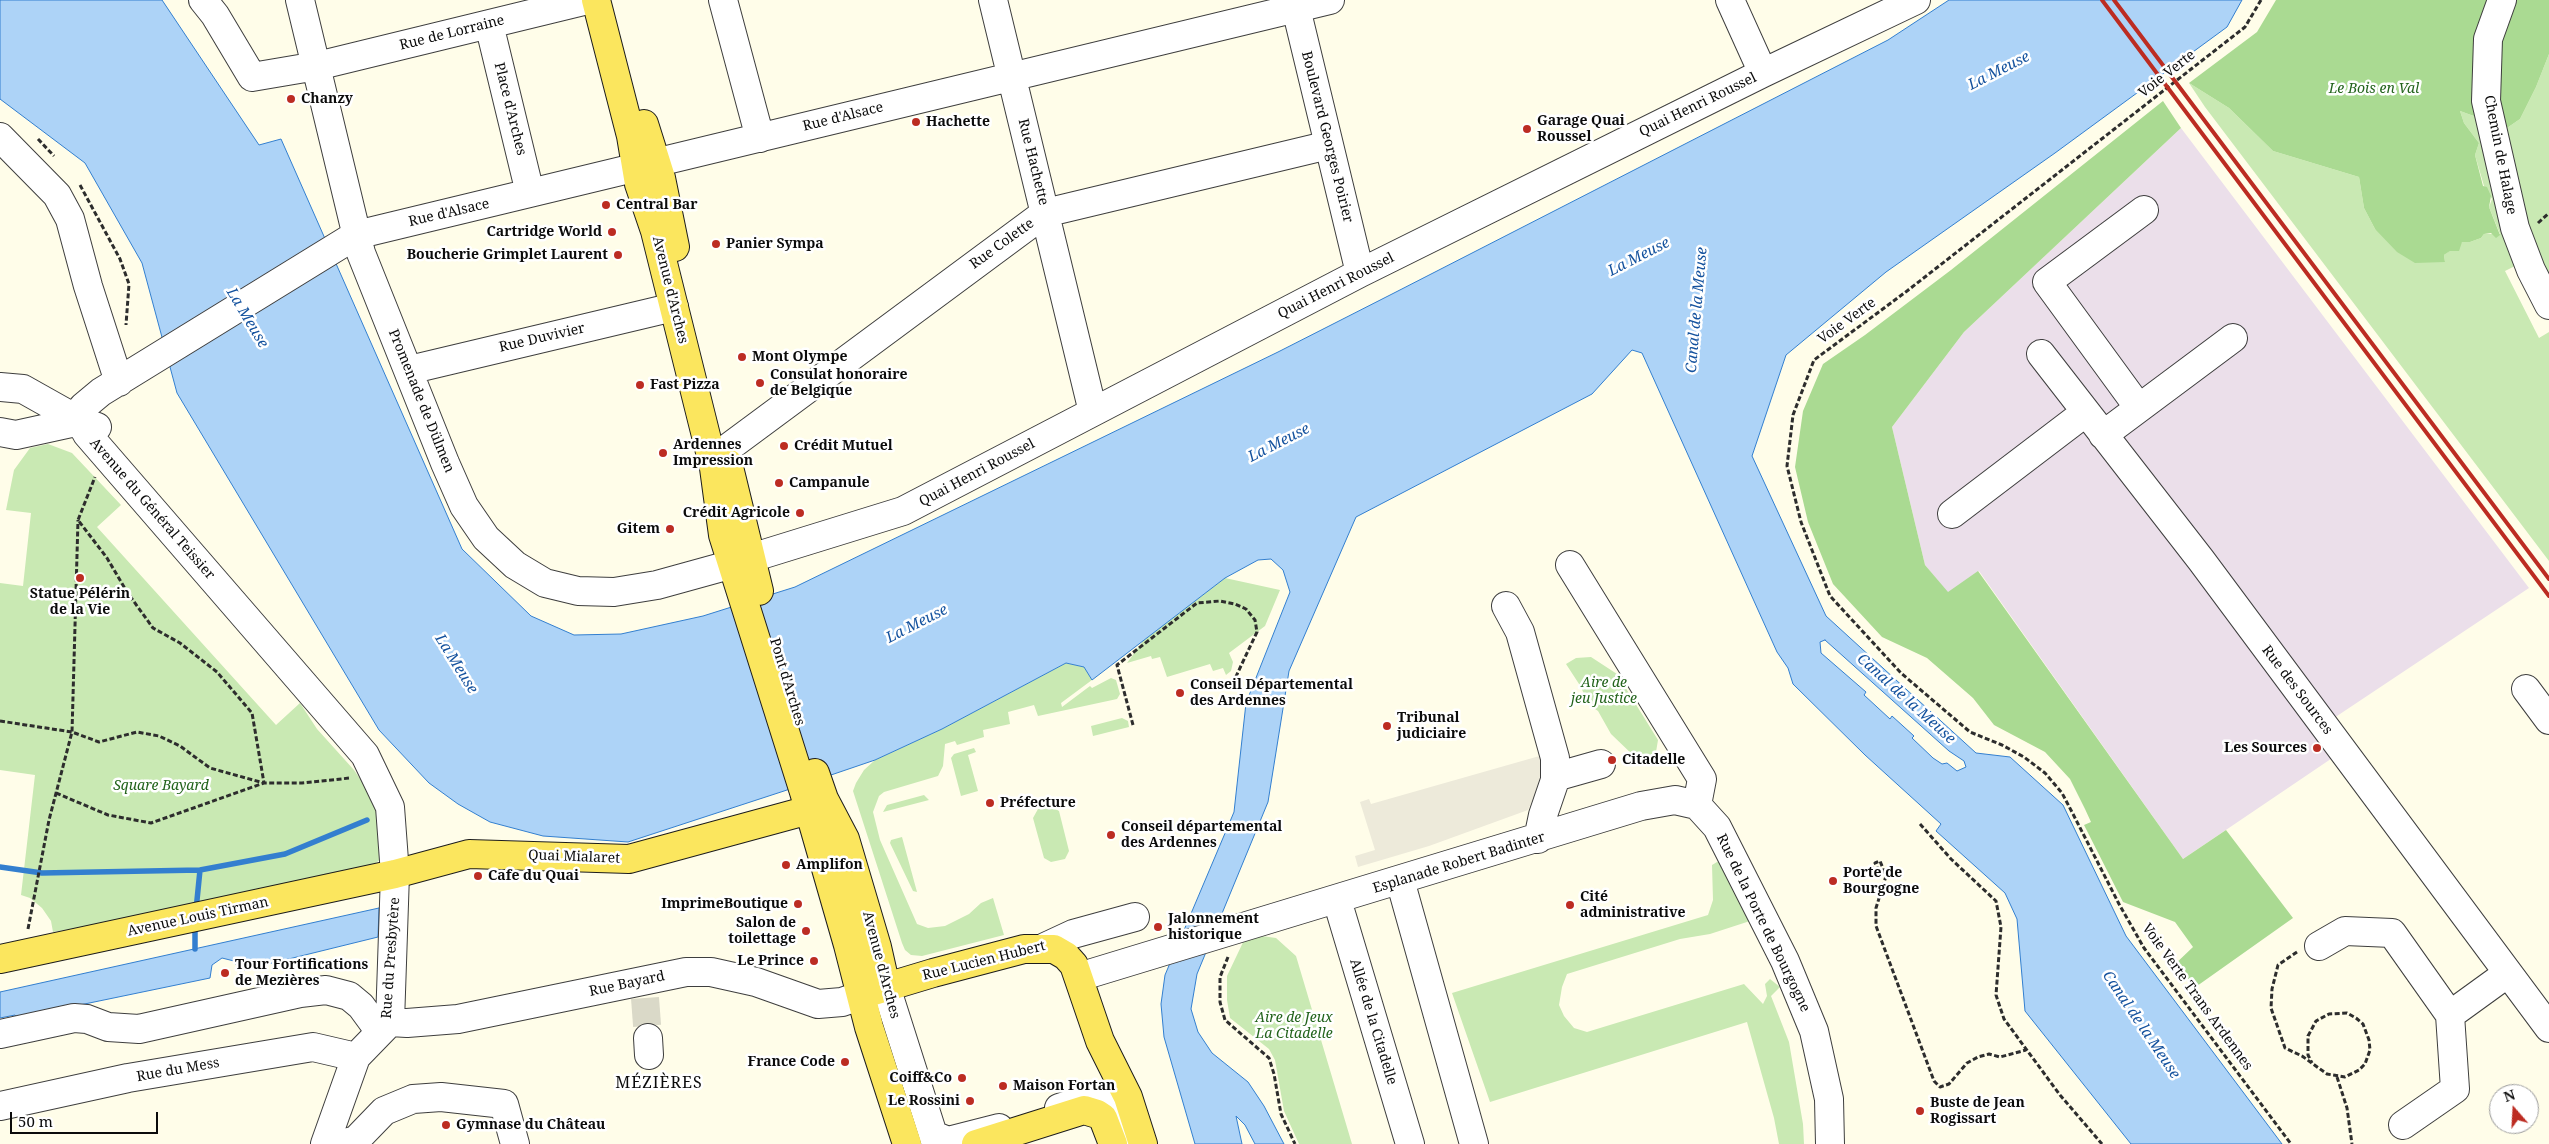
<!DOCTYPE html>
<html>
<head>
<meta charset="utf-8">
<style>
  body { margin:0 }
  #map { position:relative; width:2549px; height:1144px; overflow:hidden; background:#fffde9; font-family:"Noto Serif",serif }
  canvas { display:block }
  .north { position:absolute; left:2489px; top:1084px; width:50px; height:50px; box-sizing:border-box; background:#fff; border:1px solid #9d9d9d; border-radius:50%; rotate:341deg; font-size:14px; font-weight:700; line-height:20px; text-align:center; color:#0b0b0b }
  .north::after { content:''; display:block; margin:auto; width:18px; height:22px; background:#bc2c22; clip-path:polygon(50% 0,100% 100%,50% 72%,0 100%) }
  .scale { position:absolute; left:10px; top:1112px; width:148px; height:22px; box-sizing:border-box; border:2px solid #0b0b0b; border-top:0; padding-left:6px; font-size:15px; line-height:18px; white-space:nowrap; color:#0b0b0b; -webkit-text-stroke:4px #fff; paint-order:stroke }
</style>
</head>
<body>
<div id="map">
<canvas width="2549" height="1144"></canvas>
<div class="north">N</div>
<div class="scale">50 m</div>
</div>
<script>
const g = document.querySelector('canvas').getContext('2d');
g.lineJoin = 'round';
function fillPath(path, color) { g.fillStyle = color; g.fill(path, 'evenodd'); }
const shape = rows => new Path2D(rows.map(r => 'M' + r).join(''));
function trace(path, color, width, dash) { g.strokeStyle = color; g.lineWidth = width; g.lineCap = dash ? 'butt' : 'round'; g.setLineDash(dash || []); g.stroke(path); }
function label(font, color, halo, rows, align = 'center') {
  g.font = font + ' "Noto Serif",serif'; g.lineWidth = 5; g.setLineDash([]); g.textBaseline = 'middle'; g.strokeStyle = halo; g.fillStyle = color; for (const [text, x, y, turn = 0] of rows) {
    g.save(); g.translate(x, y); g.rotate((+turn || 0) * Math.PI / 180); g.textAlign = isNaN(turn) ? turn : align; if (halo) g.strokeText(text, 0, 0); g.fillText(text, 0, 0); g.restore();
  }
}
fillPath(shape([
  [2181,128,2529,588,2331,720,2350,746,2183,859,1979,571,1948,593,1925,565,1892,427,1964,332]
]), '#ebdfea');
fillPath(shape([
  [2549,54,2549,305,2527,260,2505,271,2539,338,2549,332,2549,561,2205,107,2189,83,2229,108,2273,151,2359,177,2364,208,2375,229,2445,262,2444,255,2462,242,2470,242,2481,238,2484,234,2500,234,2489,207,2492,199,2484,186,2475,155,2479,143,2464,123,2460,111,2507,128,2520,119,2536,87],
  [48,444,72,453,121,505,97,527,276,725,300,703,317,729,354,770,375,801,382,827,382,858,372,866,208,905,53,932,51,921,42,908,30,898,21,895,35,775,0,770,0,583,23,586,31,513,6,510,14,470,30,448],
  [1225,578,1280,590,1265,626,1229,653,1233,662,1231,671,1226,675,1223,668,1213,671,1210,664,1167,677,1160,657,1152,659,1151,656,1127,663,1143,641],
  [1591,657,1617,674,1658,740,1654,764,1635,757,1611,734,1598,711,1588,704,1581,687,1566,664,1576,658],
  [1066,663,1084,667,1092,680,1061,703,1062,707,1090,686,1092,688,1111,678,1116,680,1120,694,1117,699,1038,716,1034,705,1008,712,1010,724,983,730,984,737,957,745,955,741,945,744,943,766,938,776,884,792,879,796,873,812,880,840,917,924,928,928,945,926,969,914,981,903,993,898,1004,935,922,956,911,955,905,950,902,943,853,791,856,783,864,770,875,760,942,729],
  [1122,718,1128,721,1129,727,1093,736,1091,726],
  [974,748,976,752,968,755,978,791,961,796,951,758,954,754],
  [924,795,929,800,883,812,887,805],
  [1050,806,1059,811,1069,851,1065,859,1051,862,1044,858,1033,818,1038,809],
  [902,837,917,892,913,891,890,843,891,840],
  [1722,859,1750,921,1710,934,1680,939,1567,974,1562,987,1559,1005,1564,1016,1574,1028,1587,1032,1744,984,1763,1004,1767,996,1765,984,1770,979,1780,987,1771,996,1789,1042,1803,1124,1804,1144,1779,1144,1774,1118,1747,1022,1490,1102,1452,993,1708,915,1713,900,1712,865],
  [1247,934,1276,938,1296,956,1352,1144,1299,1144,1284,1111,1275,1060,1269,1049,1230,1018,1227,1000,1227,976]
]), '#c9e9b3');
fillPath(shape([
  [2276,0,2549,0,2549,54,2536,87,2520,119,2507,128,2460,111,2464,123,2479,143,2475,155,2483,186,2487,187,2491,196,2489,207,2500,235,2496,238,2491,233,2484,234,2481,238,2470,242,2462,242,2459,251,2450,251,2444,255,2445,262,2415,263,2397,252,2375,229,2364,208,2359,177,2273,151,2229,108,2189,83,2257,32],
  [2163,101,2181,128,1964,332,1892,427,1925,565,1948,592,1978,571,2183,859,2226,830,2293,918,2197,986,2172,967,2193,947,2175,922,2123,902,2084,825,2091,822,2085,809,2070,779,2045,752,1994,725,1973,698,1927,658,1882,637,1833,584,1808,522,1795,467,1803,411,1823,364,1865,335,1951,270]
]), '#aada92');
fillPath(shape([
  [1543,755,1545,772,1528,810,1429,846,1358,867,1355,856,1375,850,1360,802,1369,799,1371,804]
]), '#edeada');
const water = shape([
  [0,0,162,0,259,145,281,139,462,549,531,616,574,635,621,634,703,616,795,587,1278,352,1394,293,1888,40,1949,0,2242,0,2227,27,2055,153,1886,272,1786,355,1752,456,1826,616,1976,753,2010,757,2063,805,2126,936,2282,1144,2131,1144,2025,1011,2017,919,2005,893,1936,831,1941,824,1865,755,1793,684,1788,668,1777,652,1642,353,1632,350,1592,394,1356,517,1289,671,1268,802,1197,974,1191,1009,1198,1032,1212,1053,1248,1082,1264,1106,1284,1144,1255,1144,1245,1125,1236,1116,1242,1144,1195,1144,1164,1037,1161,1004,1165,975,1234,812,1246,703,1290,592,1283,570,1271,559,1258,560,1225,578,1092,680,1084,667,1066,663,942,729,875,760,784,791,628,842,543,836,490,822,458,804,429,783,379,730,177,393,142,263,85,163,0,99,0,0],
  [1825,640,1949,751,1964,761,1966,767,1957,771,1947,763,1942,764,1933,758,1912,738,1914,736,1892,716,1890,719,1864,695,1866,692,1821,653,1820,642,1825,640],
  [379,908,378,937,240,971,234,961,222,958,212,965,210,978,17,1018,15,1015,0,1018,0,992,379,908]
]);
fillPath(water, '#add3f7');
trace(water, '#337fcf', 1);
trace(shape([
  [0,867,42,873,200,870,285,854,367,820],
  [196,910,200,870],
  [195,949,195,926]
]), '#337fcf', 5.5);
trace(shape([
  [645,998,648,1038]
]), '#dad9c8', 28, [28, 14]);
const minor = shape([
  [203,0,215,15,252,77,317,66,588,0],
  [300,0,361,253,445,463,464,506,486,538,515,565,545,583,578,591,614,592,657,585,733,564],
  [723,0,760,138],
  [993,0,1093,412],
  [1294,0,1360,273],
  [1730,0,1763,73],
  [2502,0,2488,39,2486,101,2515,228,2531,270,2549,305],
  [489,24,530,193],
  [0,137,57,195,70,219,88,286,119,382],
  [2041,354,2201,560,2549,1028],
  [409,370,674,307],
  [0,387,23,389,80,421,97,427],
  [2139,408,2047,282,2144,210],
  [0,432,16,435,80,421],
  [2103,435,2233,338],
  [725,450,1045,213,1329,145],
  [1952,514,2086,412],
  [751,558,903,511,1360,273,1763,73,1916,0],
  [1570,565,1702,779,1697,805,1717,827,1785,961,1814,1031,1829,1099,1830,1144],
  [1506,606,1520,632,1555,758,1555,780,1543,815,1538,839],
  [2526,689,2549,720],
  [1555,777,1601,764],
  [1400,880,1474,1144],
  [1337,900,1410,1144],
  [2319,946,2345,931,2392,933,2450,1015,2508,973],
  [1045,947,1073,934,1135,917],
  [1079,977,1641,806,1675,800,1697,805],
  [886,987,936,1144],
  [390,1022,407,1023,458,1019,686,972,711,972,756,982,818,1004,842,1002,862,995],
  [0,1034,74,1018,87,1019,108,1027,139,1029,300,993,326,990,349,996,361,1006,380,1032],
  [648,1038,649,1055],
  [0,1106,128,1078,313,1047,356,1057],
  [1059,1108,1086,1099,1102,1099,1111,1104,1117,1110,1127,1144],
  [2403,1125,2455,1089,2450,1015],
  [933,1135,948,1141,999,1128],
  [325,1144,356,1057,390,1022,395,874,390,807,365,755,87,434,80,421,83,407,101,392,356,235,1330,0],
  [342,1144,356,1140,384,1111,413,1099,441,1097,504,1104,515,1144]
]);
const major = shape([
  [596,0,631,136,639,184,655,231,714,468,723,535,804,792,848,945,869,1027,907,1144],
  [644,124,661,178,675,247],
  [728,463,759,591],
  [815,773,824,799,845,839,877,947,886,987],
  [0,959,395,874,469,854,629,859,809,810],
  [870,992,933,973,1024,949,1054,949,1066,956,1074,965,1100,1041,1128,1097,1143,1144],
  [976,1144,1084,1110,1097,1114,1103,1118,1113,1144]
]);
trace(minor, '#3e3e3e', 30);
trace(major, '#1c1c1c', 30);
trace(shape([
  [2261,0,2245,27,1907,291,1814,360,1793,415,1787,466,1801,522,1830,596,1901,673,1970,732,2002,745,2024,757,2045,773,2062,793,2073,814,2119,904,2144,948,2291,1144],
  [38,139,54,156],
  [80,185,120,259,129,284,126,325],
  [2538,223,2549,213],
  [0,721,72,732,99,742,137,732,159,736,180,746,210,768,264,783,302,783,350,778],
  [1133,725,1117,665,1197,603,1220,601,1235,604,1246,609,1255,620,1257,632,1230,689],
  [56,793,108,815,151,823,264,783,252,713,217,672,180,643,153,628,127,592,107,558,78,520,95,477],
  [1920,824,1951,859,1996,901,2001,927,1996,995,2004,1019,2060,1095,2102,1144],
  [1856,875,1872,867,1878,877,1881,875,1875,863,1880,861,1886,876,1876,908,1876,926,1934,1081,1940,1087,1949,1084,1967,1063,1978,1057,1989,1054,2000,1057,2026,1050],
  [28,929,49,820,72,732,78,520],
  [2297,952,2278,965,2272,989,2271,1008,2285,1048,2302,1056,2327,1074,2345,1077,2359,1070,2365,1064,2370,1050,2369,1040,2363,1024,2356,1018,2347,1013,2329,1014,2316,1021,2308,1036,2308,1055,2312,1063],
  [1228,957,1220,977,1220,1002,1225,1020,1269,1058,1274,1074,1281,1114,1295,1144],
  [2337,1077,2347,1108,2352,1144]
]), '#2d2d2d', 3, [5, 2.5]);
trace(minor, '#fff', 28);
trace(major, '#fbe65e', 28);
trace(shape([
  [2102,0,2549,596],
  [2114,0,2549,579]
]), '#bc2c22', 4);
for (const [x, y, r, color] of [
  [291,99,5,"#bc2c22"],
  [916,122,5,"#bc2c22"],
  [1527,129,5,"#bc2c22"],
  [606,205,5,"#bc2c22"],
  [612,232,5,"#bc2c22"],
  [716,244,5,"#bc2c22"],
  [618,255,5,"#bc2c22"],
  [742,357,5,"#bc2c22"],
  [760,383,5,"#bc2c22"],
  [640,385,5,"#bc2c22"],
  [784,446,5,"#bc2c22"],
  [663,453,5,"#bc2c22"],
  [779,483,5,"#bc2c22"],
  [800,513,5,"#bc2c22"],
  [670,529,5,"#bc2c22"],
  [80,578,5,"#bc2c22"],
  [1180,693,5,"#bc2c22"],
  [1387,726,5,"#bc2c22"],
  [2317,748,5,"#bc2c22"],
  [1612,760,5,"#bc2c22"],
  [990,803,5,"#bc2c22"],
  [1111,835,5,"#bc2c22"],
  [786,865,5,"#bc2c22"],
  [478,876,5,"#bc2c22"],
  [1833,881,5,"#bc2c22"],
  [798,904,5,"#bc2c22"],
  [1570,905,5,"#bc2c22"],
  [1158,927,5,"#bc2c22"],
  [806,931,5,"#bc2c22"],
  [814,961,5,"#bc2c22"],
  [225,973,5,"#bc2c22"],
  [845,1062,5,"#bc2c22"],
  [962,1078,5,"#bc2c22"],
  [1003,1086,5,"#bc2c22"],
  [970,1101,5,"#bc2c22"],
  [1920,1111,5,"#bc2c22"],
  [446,1125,5,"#bc2c22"]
]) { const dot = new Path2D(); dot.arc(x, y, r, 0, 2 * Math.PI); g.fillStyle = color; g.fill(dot); trace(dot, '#fff', 2); }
label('14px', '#0b0b0b', '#fff', [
  ["Rue de Lorraine",452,33,-14],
  ["Voie Verte",2167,74,-38],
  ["Quai Henri Roussel",1698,105,-26],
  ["Place d'Arches",510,109,76],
  ["Rue d'Alsace",843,117,-14],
  ["Boulevard Georges Poirier",1327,137,76],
  ["Chemin de Halage",2500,155,79],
  ["Rue Hachette",1033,162,76],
  ["Rue d'Alsace",449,213,-13],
  ["Rue Colette",1002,244,-36],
  ["Quai Henri Roussel",1336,286,-27],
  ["Avenue d'Arches",670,290,76],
  ["Voie Verte",1847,321,-36],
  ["Rue Duvivier",542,338,-13],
  ["Promenade de Dülmen",421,401,68],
  ["Quai Henri Roussel",977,473,-28],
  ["Avenue du Général Teissier",152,509,49],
  ["Pont d'Arches",787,682,73],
  ["Rue des Sources",2297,690,53],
  ["Quai Mialaret",574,857,2],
  ["Esplanade Robert Badinter",1459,863,-17],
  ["Avenue Louis Tirman",198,917,-12],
  ["Rue de la Porte de Bourgogne",1763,923,64],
  ["Rue du Presbytère",391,958,-86],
  ["Rue Lucien Hubert",984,961,-14],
  ["Avenue d'Arches",881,965,75],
  ["Rue Bayard",627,984,-12],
  ["Voie Verte Trans Ardennes",2197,997,54],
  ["Allée de la Citadelle",1373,1022,73],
  ["Rue du Mess",178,1070,-10]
]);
label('italic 14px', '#22631b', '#fff', [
  ["Le Bois en Val",2374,89],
  ["Aire de",1604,683],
  ["jeu Justice",1604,699],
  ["Square Bayard",161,786],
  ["Aire de Jeux",1294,1018],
  ["La Citadelle",1294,1034]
]);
label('bold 14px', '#0b0b0b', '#fff', [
  ["Chanzy",301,99],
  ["Garage Quai",1537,121],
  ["Roussel",1537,137],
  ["Hachette",926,122],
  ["Central Bar",616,205],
  ["Cartridge World",602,232,"right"],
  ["Panier Sympa",726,244],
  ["Boucherie Grimplet Laurent",608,255,"right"],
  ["Mont Olympe",752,357],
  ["Consulat honoraire",770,375],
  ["de Belgique",770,391],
  ["Fast Pizza",650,385],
  ["Ardennes",673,445],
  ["Impression",673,461],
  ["Crédit Mutuel",794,446],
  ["Campanule",789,483],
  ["Crédit Agricole",790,513,"right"],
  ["Gitem",660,529,"right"],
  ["Statue Pélérin",80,594,"center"],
  ["de la Vie",80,610,"center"],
  ["Conseil Départemental",1190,685],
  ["des Ardennes",1190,701],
  ["Tribunal",1397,718],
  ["judiciaire",1397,734],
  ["Les Sources",2307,748,"right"],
  ["Citadelle",1622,760],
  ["Préfecture",1000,803],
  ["Conseil départemental",1121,827],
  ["des Ardennes",1121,843],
  ["Amplifon",796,865],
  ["Porte de",1843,873],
  ["Bourgogne",1843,889],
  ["Cafe du Quai",488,876],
  ["Cité",1580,897],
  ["administrative",1580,913],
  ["ImprimeBoutique",788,904,"right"],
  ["Jalonnement",1168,919],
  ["historique",1168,935],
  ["Salon de",796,923,"right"],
  ["toilettage",796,939,"right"],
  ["Le Prince",804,961,"right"],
  ["Tour Fortifications",235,965],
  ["de Mezières",235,981],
  ["France Code",835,1062,"right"],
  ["Coiff&Co",952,1078,"right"],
  ["Maison Fortan",1013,1086],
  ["Le Rossini",960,1101,"right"],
  ["Buste de Jean",1930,1103],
  ["Rogissart",1930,1119],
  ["Gymnase du Château",456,1125]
], 'left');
label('italic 15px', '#14529e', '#fff', [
  ["La Meuse",1999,71,-27],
  ["La Meuse",1639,257,-27],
  ["Canal de la Meuse",1697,310,-85],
  ["La Meuse",247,318,59],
  ["La Meuse",1279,443,-27],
  ["La Meuse",917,624,-27],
  ["La Meuse",456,664,58],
  ["Canal de la Meuse",1906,699,42],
  ["Canal de la Meuse",2141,1025,56]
]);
g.letterSpacing = '1px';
label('16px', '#0b0b0b', '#fff', [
  ["MÉZIÈRES",659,1083]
]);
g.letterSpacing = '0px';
</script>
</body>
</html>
